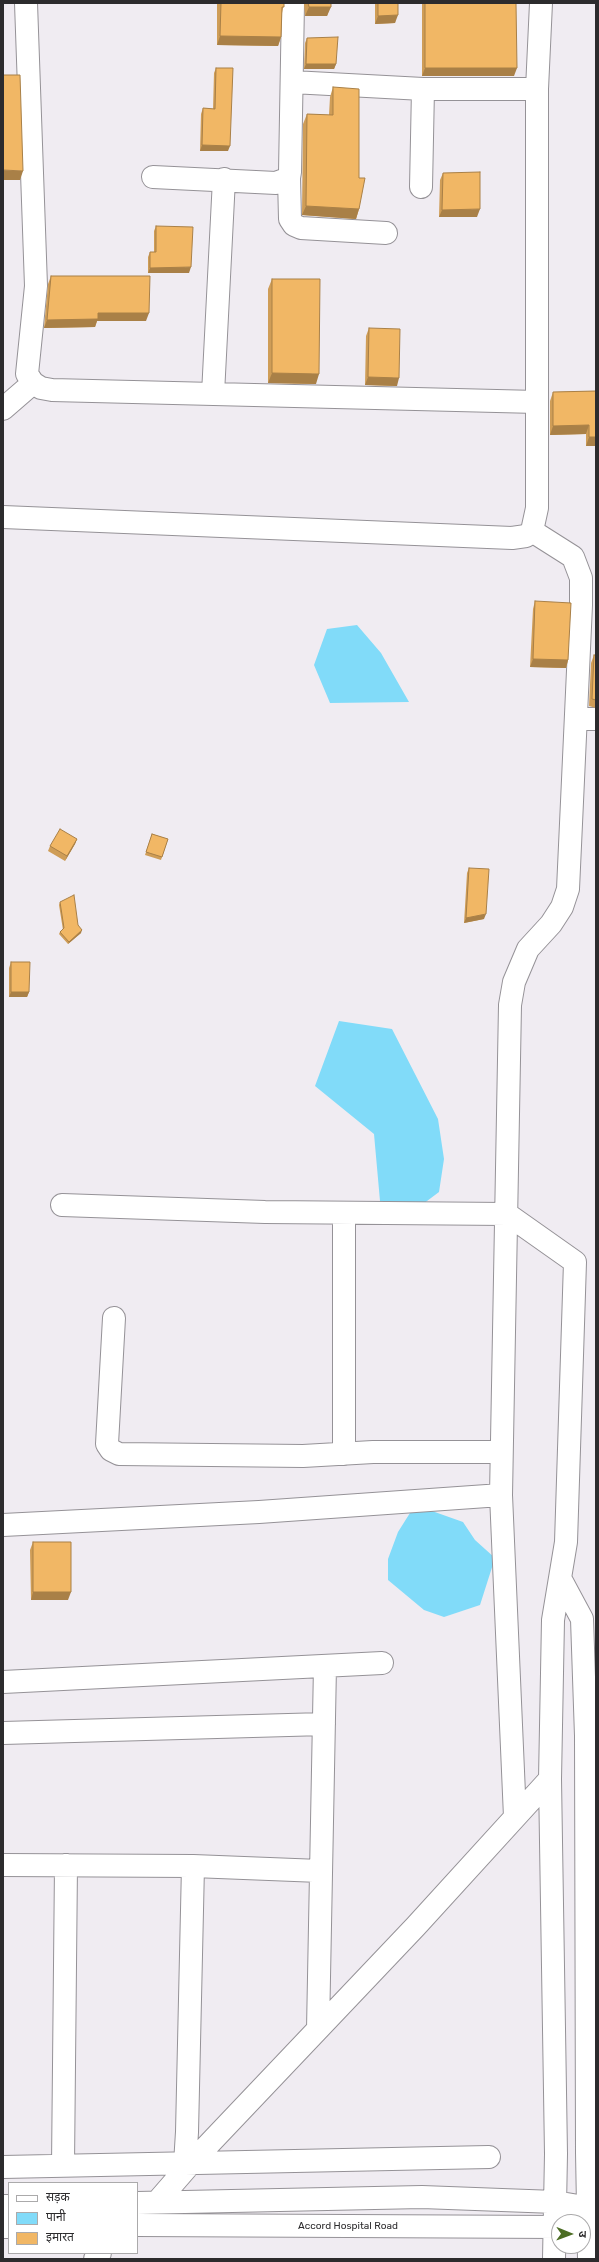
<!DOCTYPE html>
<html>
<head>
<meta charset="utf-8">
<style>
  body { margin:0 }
  #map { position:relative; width:599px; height:2262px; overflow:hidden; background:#f0ecf2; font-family:Rubik,"Noto Sans Devanagari",sans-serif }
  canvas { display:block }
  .frame { position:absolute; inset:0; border:4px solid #2c2b2d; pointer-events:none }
  .legend { position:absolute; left:8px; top:2182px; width:130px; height:72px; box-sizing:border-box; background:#fff; border:1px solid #abaaab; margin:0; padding:5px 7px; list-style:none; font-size:12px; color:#2c2b2d }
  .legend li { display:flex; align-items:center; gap:8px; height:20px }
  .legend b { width:20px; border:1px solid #abaaab }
  .north { position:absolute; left:551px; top:2214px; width:40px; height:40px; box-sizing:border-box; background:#fff; border:1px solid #abaaab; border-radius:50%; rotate:91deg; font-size:11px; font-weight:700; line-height:16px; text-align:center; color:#2c2b2d }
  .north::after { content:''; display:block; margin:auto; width:14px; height:18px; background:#4c6d24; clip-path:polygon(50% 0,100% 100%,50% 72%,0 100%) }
</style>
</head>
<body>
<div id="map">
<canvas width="599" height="2262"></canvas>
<div class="frame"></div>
<ul class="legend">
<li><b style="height:5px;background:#fff"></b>सड़क</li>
<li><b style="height:11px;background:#81dbf9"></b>पानी</li>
<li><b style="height:11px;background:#f1b765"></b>इमारत</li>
</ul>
<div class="north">उ</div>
</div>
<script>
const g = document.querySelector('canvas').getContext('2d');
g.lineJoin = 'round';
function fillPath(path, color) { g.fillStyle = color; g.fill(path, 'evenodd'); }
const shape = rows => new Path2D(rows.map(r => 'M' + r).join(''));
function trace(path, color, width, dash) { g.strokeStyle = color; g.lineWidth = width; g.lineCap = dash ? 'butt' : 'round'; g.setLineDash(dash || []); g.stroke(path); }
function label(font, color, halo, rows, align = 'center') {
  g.font = font + ' Rubik,sans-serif'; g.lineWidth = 3; g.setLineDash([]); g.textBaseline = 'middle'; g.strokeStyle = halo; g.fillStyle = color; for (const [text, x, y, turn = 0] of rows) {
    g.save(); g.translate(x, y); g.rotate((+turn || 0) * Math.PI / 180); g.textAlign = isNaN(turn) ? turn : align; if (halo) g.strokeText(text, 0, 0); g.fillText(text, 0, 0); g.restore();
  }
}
fillPath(shape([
  [357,625,381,653,409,702,330,703,314,665,327,629],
  [339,1021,392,1029,438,1119,444,1159,439,1192,415,1210,402,1210,380,1201,374,1134,315,1086],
  [415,1505,463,1522,475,1540,495,1558,480,1605,444,1617,424,1610,388,1580,388,1559,398,1532]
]), '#81dbf9');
const minor = shape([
  [26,3,36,286,27,374,33,383,41,388,52,390,537,402],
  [292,82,423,89,537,89],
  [153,177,276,183,289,178,290,172,293,3],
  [289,178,290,219,294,225,301,228,386,233],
  [421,187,423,89],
  [213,394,224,179],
  [3,409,33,383],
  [3,517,512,538,526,536,532,531,537,508,537,89,541,3],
  [576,719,596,719],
  [62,1205,265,1212,507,1214,575,1262,566,1542,553,1620,550,1779,556,2154,554,2259],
  [114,1318,107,1444,111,1450,119,1454,303,1456,373,1452,501,1452],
  [344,1454,344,1213],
  [3,1525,259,1512,501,1495],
  [560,1578,582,1619,586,1736,587,2153,589,2259],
  [3,1682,382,1663],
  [3,1733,324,1724],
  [515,1817,501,1495,510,1005,514,982,528,949,551,924,562,907,568,889,581,605,581,578,573,557,532,531],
  [3,1865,193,1866,320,1871],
  [318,2029,325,1666],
  [185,2164,187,2132,193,1866],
  [63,2165,66,1865],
  [3,2167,489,2157],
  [157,2202,190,2164,416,1926,550,1779],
  [137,2203,422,2197,555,2202,596,2209],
  [3,2206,9,2206],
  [137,2225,559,2227],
  [3,2227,9,2227],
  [95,2259,100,2253]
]);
trace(minor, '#959297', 24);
trace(minor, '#fff', 22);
fillPath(shape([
  [217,3,284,3,282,13,281,37,278,46,217,45],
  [304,3,331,3,327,16,305,16],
  [375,3,398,3,395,23,375,24],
  [422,3,516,3,514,76,422,76],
  [307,38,336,64,334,69,304,69,305,43],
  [216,68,228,151,200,151,201,114,203,108,213,109,214,73],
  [333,87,359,178,359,209,356,219,302,215,303,124,307,114,329,115,330,97],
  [443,173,477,217,439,217,440,180],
  [156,226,189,273,148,273,148,257,150,252,154,252,154,231],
  [51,276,146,321,97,321,95,327,44,328,48,284],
  [272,279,316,384,268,383,268,289],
  [369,328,397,386,365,385,366,336],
  [596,391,596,446,586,446,586,434,550,435,550,401,553,392],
  [535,601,568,660,566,668,530,667,533,609],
  [594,655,596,655,596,708,589,706,591,663],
  [152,834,168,839,161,860,145,855],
  [77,839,75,844,65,861,48,851,50,846],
  [469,868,484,919,464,923,467,873],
  [60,902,81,933,68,944,59,934,60,932,63,930,59,905],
  [11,962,29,992,27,997,9,997,9,968],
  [33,1542,68,1600,31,1600,30,1550]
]), '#cf9d57');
fillPath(shape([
  [309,7,331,7,327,16,305,16],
  [398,15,395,23,375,24,378,16],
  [220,36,281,37,278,46,217,45],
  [306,64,336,64,334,69,304,69],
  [425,68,517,68,514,76,422,76],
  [202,145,230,146,228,151,200,151],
  [3,170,23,171,20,180,3,180],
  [306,206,359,209,356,219,302,215],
  [480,209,477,217,439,217,442,210],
  [191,267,189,273,148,273,150,268],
  [98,313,149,313,146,321,97,321,95,327,44,328,47,320],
  [272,373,319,374,316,384,268,383],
  [368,377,399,378,397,386,365,385],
  [589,425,586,434,550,435,553,426],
  [589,437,596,437,596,446,586,446],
  [533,659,568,660,566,668,530,667],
  [77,839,75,844,65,861,67,856],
  [486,914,484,919,464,923,466,918],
  [82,930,81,933,68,944,69,942],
  [11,992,29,992,27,997,9,997],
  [33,1592,71,1592,68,1600,31,1600]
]), '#a98047');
const building = shape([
  [221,3,284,3,284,7,282,7,281,37,220,36,221,3],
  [308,3,331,3,331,7,309,7,308,3],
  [378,3,398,3,398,15,378,16,378,3],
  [425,3,516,3,517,68,425,68,425,3],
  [338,37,336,64,306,64,307,38,338,37],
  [216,68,233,68,230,146,202,145,203,108,215,109,216,68],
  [3,75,20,75,23,171,3,170,3,75],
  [333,87,359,89,359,178,365,178,359,209,306,206,307,114,333,115,333,87],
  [480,172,480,209,442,210,443,173,480,172],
  [156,226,193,227,191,267,150,268,150,252,156,252,156,226],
  [51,276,150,276,149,313,98,313,98,319,47,320,51,276],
  [272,279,320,279,319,374,272,373,272,279],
  [369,328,400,329,399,378,368,377,369,328],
  [596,391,596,437,589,437,589,425,553,426,553,392,596,391],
  [535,601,571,603,568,660,533,659,535,601],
  [594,655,596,655,596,700,592,699,594,655],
  [60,829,77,839,67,856,50,846,60,829],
  [152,834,168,839,162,857,146,852,152,834],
  [469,868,489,869,486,914,466,918,469,868],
  [74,895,78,925,82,930,69,942,60,932,64,928,60,902,74,895],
  [11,962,30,962,29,992,11,992,11,962],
  [33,1542,71,1542,71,1592,33,1592,33,1542]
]);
fillPath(building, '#f1b765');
trace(building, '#a98047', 1);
label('10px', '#2c2b2d', '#fff', [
  ["Accord Hospital Road",348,2226]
]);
</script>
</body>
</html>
